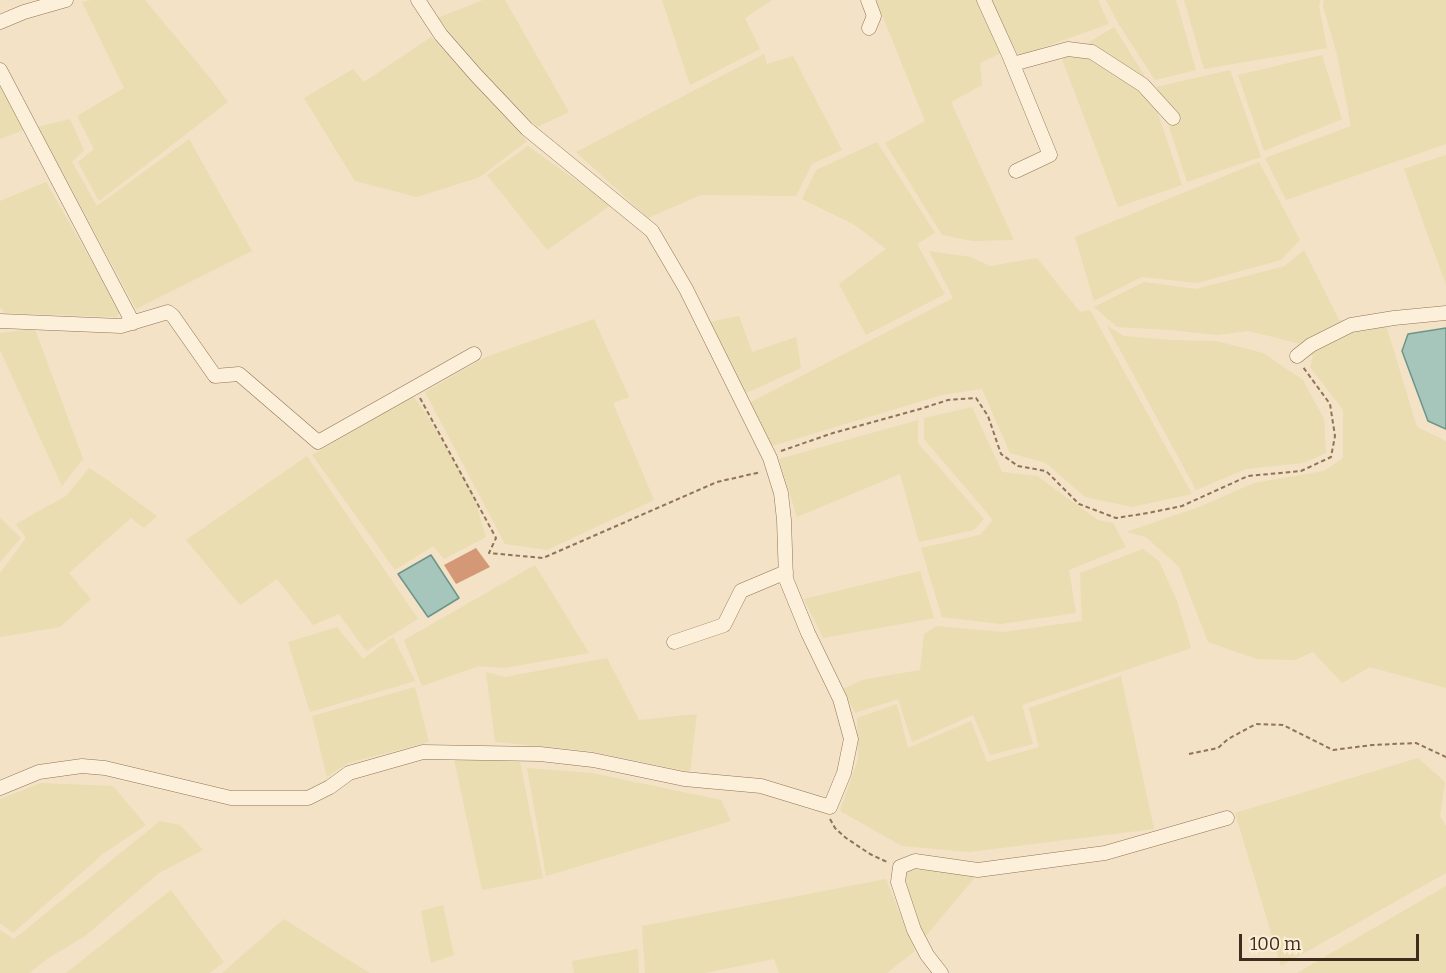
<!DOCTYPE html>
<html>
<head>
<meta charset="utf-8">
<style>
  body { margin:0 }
  #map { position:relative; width:1446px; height:973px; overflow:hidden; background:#f3e2c5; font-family:Bitter,serif }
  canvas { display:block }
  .scale { position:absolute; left:1239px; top:934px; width:180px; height:27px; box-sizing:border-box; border:3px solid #3f2c1e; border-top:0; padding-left:8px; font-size:18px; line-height:21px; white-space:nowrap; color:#3f2c1e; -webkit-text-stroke:4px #f9edd6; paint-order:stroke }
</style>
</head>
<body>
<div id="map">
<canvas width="1446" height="973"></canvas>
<div class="scale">100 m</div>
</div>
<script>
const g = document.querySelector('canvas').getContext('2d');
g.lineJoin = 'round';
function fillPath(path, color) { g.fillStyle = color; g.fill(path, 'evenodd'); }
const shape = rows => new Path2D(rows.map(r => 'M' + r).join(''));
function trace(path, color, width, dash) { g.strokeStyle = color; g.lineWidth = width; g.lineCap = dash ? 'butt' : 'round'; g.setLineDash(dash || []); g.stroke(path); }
fillPath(shape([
  [92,0,145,0,211,79,228,102,99,201,78,162,94,149,77,116,124,88,82,2],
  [483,0,505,0,569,112,537,127,484,74,438,18],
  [662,0,772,0,745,18,760,49,690,85],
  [876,0,1098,0,1109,24,1018,56,1014,47,980,63,982,85,951,102,1014,240,973,241,942,235,885,143,925,121],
  [1106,0,1176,0,1196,70,1155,80,1118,23],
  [1184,0,1320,0,1319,6,1327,48,1204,69],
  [1324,0,1446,0,1446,144,1286,200,1265,158,1351,126,1337,55,1323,6],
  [1114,27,1146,78,1182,185,1118,207,1062,59],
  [431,37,527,141,480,177,417,197,355,181,304,98,353,69,364,82],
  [764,54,767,64,793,56,842,150,812,164,796,196,701,195,648,218,576,152],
  [1322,55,1342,119,1264,151,1238,75],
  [1230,70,1261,157,1187,182,1156,87],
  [0,85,24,130,0,139],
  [70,119,84,150,72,162,97,206,189,139,252,251,136,309,38,127],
  [877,142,935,233,917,244,945,294,866,335,839,284,886,249,855,225,802,199,816,170],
  [528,146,611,205,547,250,487,175],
  [1446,155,1446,285,1404,169],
  [1259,162,1300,240,1281,260,1197,283,1142,277,1094,301,1075,237],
  [46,182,120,311,117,317,5,313,0,307,0,201],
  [1304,250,1339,320,1386,325,1417,427,1446,441,1446,688,1370,667,1342,683,1313,652,1295,660,1257,659,1208,642,1179,567,1146,537,1126,532,1199,507,1254,483,1324,471,1343,458,1343,410,1310,367,1313,356,1301,344,1249,331,1217,335,1171,330,1117,327,1094,307,1144,282,1196,289,1285,266],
  [929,251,971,257,990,266,1037,258,1080,312,1090,310,1192,494,1132,507,1085,497,1046,463,1010,453,982,389,942,395,772,446,749,403,953,298],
  [739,316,752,352,796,337,801,368,746,393,710,322],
  [594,319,629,397,613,403,654,500,547,550,505,544,425,392,486,357],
  [1107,326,1124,336,1168,340,1216,341,1263,353,1303,380,1324,419,1326,453,1303,463,1246,469,1196,490],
  [35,329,83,459,62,486,0,350,0,333],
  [413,396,425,412,473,493,486,537,444,559,433,546,395,570,312,455],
  [972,407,1002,472,1037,476,1098,520,1113,523,1126,547,1069,570,1076,613,1000,624,942,617,921,548,980,535,993,520,924,439,924,418],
  [918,420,918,443,984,519,974,530,919,542,900,474,797,517,779,459],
  [307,456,418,619,366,651,339,614,313,625,277,579,240,605,186,540],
  [89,468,109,481,157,516,144,528,131,518,69,573,91,599,60,627,0,637,0,573,26,538,16,524,66,496],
  [0,518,21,538,0,562],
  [1143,549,1159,561,1177,601,1191,648,1022,705,1033,744,990,755,973,715,912,742,898,699,855,713,843,689,862,680,920,670,924,634,937,626,1003,632,1082,621,1080,573],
  [535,565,589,653,504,668,479,666,422,686,404,640],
  [920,571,934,618,823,638,804,599],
  [337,627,363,659,393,637,415,681,310,712,288,642],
  [607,658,639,720,697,714,690,772,589,751,495,742,486,672,505,677],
  [1121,676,1154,829,969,852,902,846,840,811,858,759,857,718,897,704,908,748,971,721,987,762,1039,747,1029,708],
  [415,687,429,742,348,763,327,777,312,716],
  [1418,758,1445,782,1440,816,1446,826,1446,873,1281,966,1235,813],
  [454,759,520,762,543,878,482,890],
  [527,768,592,773,721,800,731,821,546,876],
  [41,783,113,786,146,825,104,853,13,933,0,923,0,799],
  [160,821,180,825,203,850,159,873,85,936,47,959,29,973,0,973,0,930,14,939],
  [925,869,977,875,924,938,903,874,909,871],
  [886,879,915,951,887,973,779,973,774,959,705,973,645,973,642,926],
  [1446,886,1446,973,1297,973],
  [171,890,224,962,210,973,66,973],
  [443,905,454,955,431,963,421,911],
  [284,919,334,951,370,973,222,973],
  [638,949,639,973,574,973,572,961]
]), '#e9ddb1');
const water = shape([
  [1446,328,1446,429,1428,421,1402,351,1408,334,1446,328],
  [431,555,459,598,428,617,398,574,431,555]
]);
fillPath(water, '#a7c6bb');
trace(water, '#6c9589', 1.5);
fillPath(shape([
  [476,548,490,567,456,584,444,565]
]), '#d59877');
const minor = shape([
  [868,0,874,16,869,28],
  [984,0,1009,55,1050,155,1016,171],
  [0,22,24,12,66,0],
  [1013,64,1068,49,1092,52,1143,85,1173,118],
  [0,70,133,323],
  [0,321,121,326,168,312,173,316,215,376,239,374,318,442,474,354],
  [1297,356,1311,345,1351,325,1394,318,1446,313],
  [674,642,724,625,741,591,786,572],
  [0,788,39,772,82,766,105,768,231,798,308,798,330,787,349,773,423,752,540,754,593,760,684,779,761,786,830,807,844,773,851,739,840,699,808,633,786,579,784,520,781,493,770,458,686,289,652,231,527,129,475,74,441,35,418,0],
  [941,973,927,955,914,930,898,882,900,867,915,861,978,870,1105,853,1227,818]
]);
trace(minor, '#907358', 15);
trace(shape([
  [420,398,496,538,489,553,543,558,717,482,761,472],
  [781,451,833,433,920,409,948,400,976,398,988,416,1001,454,1018,466,1046,471,1079,504,1116,518,1148,513,1182,506,1248,476,1301,471,1331,457,1335,436,1330,404,1303,367],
  [1189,754,1218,748,1228,739,1256,724,1283,725,1333,750,1372,745,1416,743,1446,757],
  [830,819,835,828,846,838,870,854,889,863]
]), '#907358', 2, [4.5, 3]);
trace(minor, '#fcf0da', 14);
</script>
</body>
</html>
